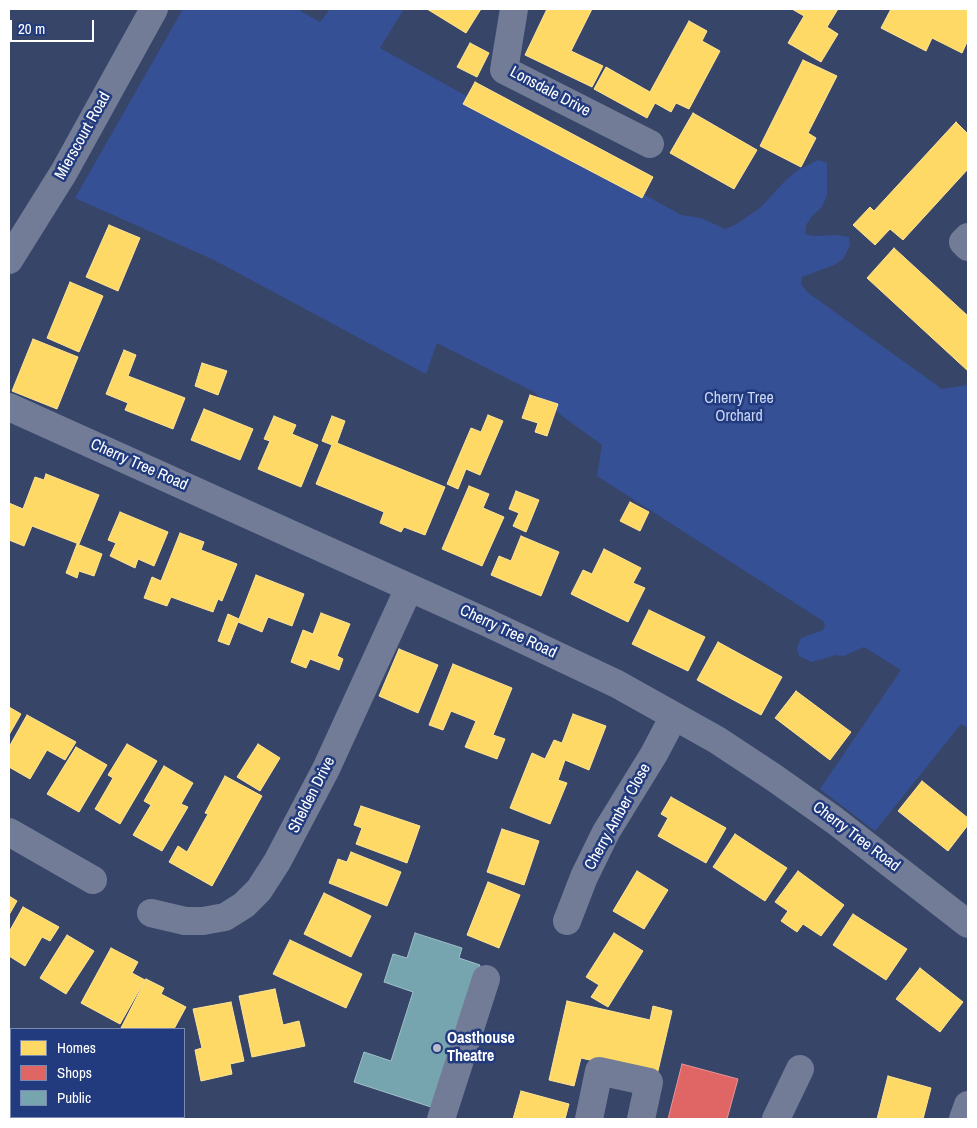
<!DOCTYPE html>
<html>
<head>
<meta charset="utf-8">
<style>
  body { margin:0 }
  #map { position:relative; width:977px; height:1128px; overflow:hidden; background:#374569; font-family:"Archivo Narrow",sans-serif }
  canvas { display:block }
  .frame { position:absolute; inset:0; border:10px solid #fff; pointer-events:none }
  .legend { position:absolute; left:10px; top:1028px; width:175px; height:90px; box-sizing:border-box; background:#223b7e; border:1px solid #7a89b2; margin:0; padding:6px 9px; list-style:none; font-size:15px; color:#fff }
  .legend li { display:flex; align-items:center; gap:10px; height:25px }
  .legend b { width:25px; border:1px solid #7a89b2 }
  .scale { position:absolute; left:10px; top:20px; width:84px; height:22px; box-sizing:border-box; border:2px solid #fff; border-top:0; padding-left:6px; font-size:15px; line-height:18px; white-space:nowrap; color:#fff; -webkit-text-stroke:4px #223b7e; paint-order:stroke }
</style>
</head>
<body>
<div id="map">
<canvas width="977" height="1128"></canvas>
<div class="frame"></div>
<ul class="legend">
<li><b style="height:14px;background:#ffd966"></b>Homes</li>
<li><b style="height:14px;background:#e06666"></b>Shops</li>
<li><b style="height:14px;background:#76a5af"></b>Public</li>
</ul>
<div class="scale">20 m</div>
</div>
<script>
const g = document.querySelector('canvas').getContext('2d');
g.lineJoin = 'round';
function fillPath(path, color) { g.fillStyle = color; g.fill(path, 'evenodd'); }
const shape = rows => new Path2D(rows.map(r => 'M' + r).join(''));
function trace(path, color, width, dash) { g.strokeStyle = color; g.lineWidth = width; g.lineCap = dash ? 'butt' : 'round'; g.setLineDash(dash || []); g.stroke(path); }
function label(font, color, halo, rows, align = 'center') {
  g.font = font + ' "Archivo Narrow",sans-serif'; g.lineWidth = 5; g.setLineDash([]); g.textBaseline = 'middle'; g.strokeStyle = halo; g.fillStyle = color; for (const [text, x, y, turn = 0] of rows) {
    g.save(); g.translate(x, y); g.rotate((+turn || 0) * Math.PI / 180); g.textAlign = isNaN(turn) ? turn : align; if (halo) g.strokeText(text, 0, 0); g.fillText(text, 0, 0); g.restore();
  }
}
fillPath(shape([
  [183,9,297,9,320,22,330,9,404,9,380,48,681,215,701,218,725,229,735,225,760,208,786,180,798,170,818,160,827,163,827,196,822,207,812,216,806,225,805,234,813,236,837,235,849,237,850,245,843,259,834,265,802,277,801,284,807,292,942,389,968,385,968,728,961,724,875,831,820,789,901,670,864,647,844,656,836,655,812,662,799,656,797,648,801,638,823,630,825,625,823,621,597,476,602,445,566,419,532,391,437,343,426,374,214,260,75,198]
]), '#355095');
const homes = shape([
  [427,9,481,9,466,33,427,9],
  [547,9,592,9,571,51,603,66,592,87,525,55,547,9],
  [792,9,838,9,827,27,838,34,821,62,788,43,804,16,792,9],
  [891,9,964,9,968,11,968,40,962,53,932,38,926,51,881,28,891,9],
  [689,21,707,31,702,41,720,51,689,109,676,103,671,112,655,103,647,118,594,89,606,67,650,92,689,21],
  [470,43,489,53,477,77,457,67,470,43],
  [803,60,837,76,808,133,816,138,801,167,760,146,803,60],
  [475,82,653,177,642,198,463,104,475,82],
  [693,113,757,150,734,189,670,153,693,113],
  [956,122,968,134,968,169,903,240,890,229,875,245,853,225,870,207,874,211,956,122],
  [109,225,140,238,118,291,86,277,109,225],
  [894,248,968,316,968,371,867,278,894,248],
  [70,282,103,296,79,352,47,338,70,282],
  [33,339,78,357,57,409,12,391,33,339],
  [124,350,136,355,128,376,185,398,173,429,125,410,128,403,106,394,124,350],
  [202,363,227,371,218,395,195,386,202,363],
  [530,395,558,404,547,436,535,432,538,423,522,418,530,395],
  [204,409,253,429,240,460,191,440,204,409],
  [488,415,503,421,480,475,466,469,458,489,447,484,471,428,481,432,488,415],
  [274,416,296,425,292,434,318,445,301,487,258,469,270,441,264,439,274,416],
  [332,416,345,421,337,443,445,487,425,535,404,527,401,532,380,523,384,512,316,484,332,445,322,441,332,416],
  [46,474,99,495,79,544,32,526,24,546,9,540,9,503,23,509,35,477,44,480,46,474],
  [469,486,489,494,483,508,504,517,482,566,442,549,469,486],
  [516,491,539,500,526,532,513,526,519,513,509,509,516,491],
  [630,502,649,512,640,531,620,521,630,502],
  [120,512,168,532,154,566,138,559,135,568,110,556,116,543,108,540,120,512],
  [180,533,204,542,201,550,237,564,222,601,218,599,213,612,171,597,167,606,144,598,152,577,161,581,180,533],
  [521,536,559,552,541,596,491,575,499,556,511,561,521,536],
  [77,544,102,554,94,576,79,571,77,578,66,573,77,544],
  [604,549,641,568,633,583,645,588,628,622,571,594,583,570,592,574,604,549],
  [256,575,304,594,292,626,268,617,262,632,238,622,229,645,218,641,228,614,239,619,256,575],
  [649,610,705,637,688,671,632,644,649,610],
  [321,613,350,624,337,656,343,659,339,670,310,659,306,668,291,662,303,630,313,634,321,613],
  [718,642,782,677,761,715,697,680,718,642],
  [399,649,438,665,418,713,379,696,399,649],
  [453,664,512,688,493,735,505,739,497,759,465,747,476,721,451,711,443,730,429,725,453,664],
  [796,691,851,732,830,760,775,718,796,691],
  [9,707,21,714,9,735,9,707],
  [573,714,606,726,589,770,565,760,558,780,567,783,550,824,510,808,532,753,545,759,554,740,562,743,573,714],
  [27,715,76,742,65,760,47,750,30,779,9,767,9,747,27,715],
  [127,744,157,761,120,824,95,809,113,778,108,775,127,744],
  [258,744,280,758,260,791,237,777,258,744],
  [76,747,107,765,79,812,47,794,76,747],
  [164,766,193,783,181,804,188,807,162,851,133,835,151,805,144,801,164,766],
  [225,776,262,796,212,886,169,862,178,846,187,852,208,814,205,813,225,776],
  [922,781,968,818,968,825,948,851,898,811,922,781],
  [671,797,726,828,706,863,658,836,668,818,661,814,671,797],
  [361,806,420,826,407,863,356,844,362,828,354,825,361,806],
  [502,829,539,841,524,885,487,872,502,829],
  [735,834,787,868,765,901,713,867,735,834],
  [351,852,401,872,387,906,329,883,338,859,347,862,351,852],
  [637,871,668,890,644,929,613,911,637,871],
  [798,871,844,905,821,936,803,924,797,932,781,921,788,911,775,902,798,871],
  [488,882,520,895,499,948,467,935,488,882],
  [324,893,371,916,351,957,304,934,324,893],
  [9,896,17,901,9,915,9,896],
  [23,907,59,927,50,941,42,937,25,966,9,956,9,932,23,907],
  [853,914,907,949,886,980,833,945,853,914],
  [614,933,643,951,608,1007,591,997,599,985,586,977,614,933],
  [67,935,94,951,66,994,40,978,67,935],
  [290,940,362,974,346,1008,273,974,290,940],
  [111,948,138,962,132,973,145,980,120,1024,81,1003,111,948],
  [920,968,963,1002,940,1032,896,999,920,968],
  [146,979,164,988,161,994,186,1007,174,1029,121,1028,146,979],
  [275,989,283,1025,299,1021,305,1046,252,1057,239,996,275,989],
  [567,1001,650,1020,653,1006,672,1011,657,1075,581,1058,574,1086,549,1080,567,1001],
  [231,1002,244,1061,230,1064,232,1074,201,1081,195,1050,202,1048,193,1009,231,1002],
  [888,1076,931,1088,923,1119,877,1119,888,1076],
  [521,1091,569,1104,565,1119,513,1119,521,1091]
]);
fillPath(homes, '#ffd966');
trace(homes, '#ffe494', 1);
const shops = shape([
  [682,1064,738,1079,727,1119,668,1119,682,1064]
]);
fillPath(shops, '#e06666');
trace(shops, '#e99494', 1);
const public = shape([
  [415,933,462,948,459,958,480,965,434,1108,354,1082,364,1052,391,1061,413,992,384,982,393,954,407,958,415,933]
]);
fillPath(public, '#76a5af');
trace(public, '#9fc0c7', 1);
trace(shape([
  [514,9,504,70,650,144],
  [968,237,963,242,968,247],
  [9,260,64,172,154,9],
  [9,407,488,623,617,684,717,740,773,777,834,820,968,924],
  [9,832,93,880],
  [151,913,185,921,203,921,225,917,244,905,259,890,277,862,326,769,409,588],
  [567,921,584,877,606,832,654,754,674,716],
  [441,1119,486,979],
  [589,1119,599,1071,649,1082,641,1119],
  [776,1119,800,1069],
  [963,1119,968,1105]
]), '#727c97', 28);
for (const [x, y, r, color] of [
  [437,1048,5,"#b9beca"]
]) { const dot = new Path2D(); dot.arc(x, y, r, 0, 2 * Math.PI); g.fillStyle = color; g.fill(dot); trace(dot, '#223b7e', 2); }
label('16px', '#fff', '#223b7e', [
  ["Lonsdale Drive",550,92,28],
  ["Mierscourt Road",83,136,-61],
  ["Cherry Tree Road",139,465,24],
  ["Cherry Tree Road",508,632,25],
  ["Shelden Drive",312,795,-63],
  ["Cherry Amber Close",618,817,-61],
  ["Cherry Tree Road",856,837,37]
]);
label('16px', '#cad6f5', '#223b7e', [
  ["Cherry Tree",739,399],
  ["Orchard",739,417]
]);
label('bold 16px', '#fff', '#223b7e', [
  ["Oasthouse",447,1039],
  ["Theatre",447,1057]
], 'left');
</script>
</body>
</html>
